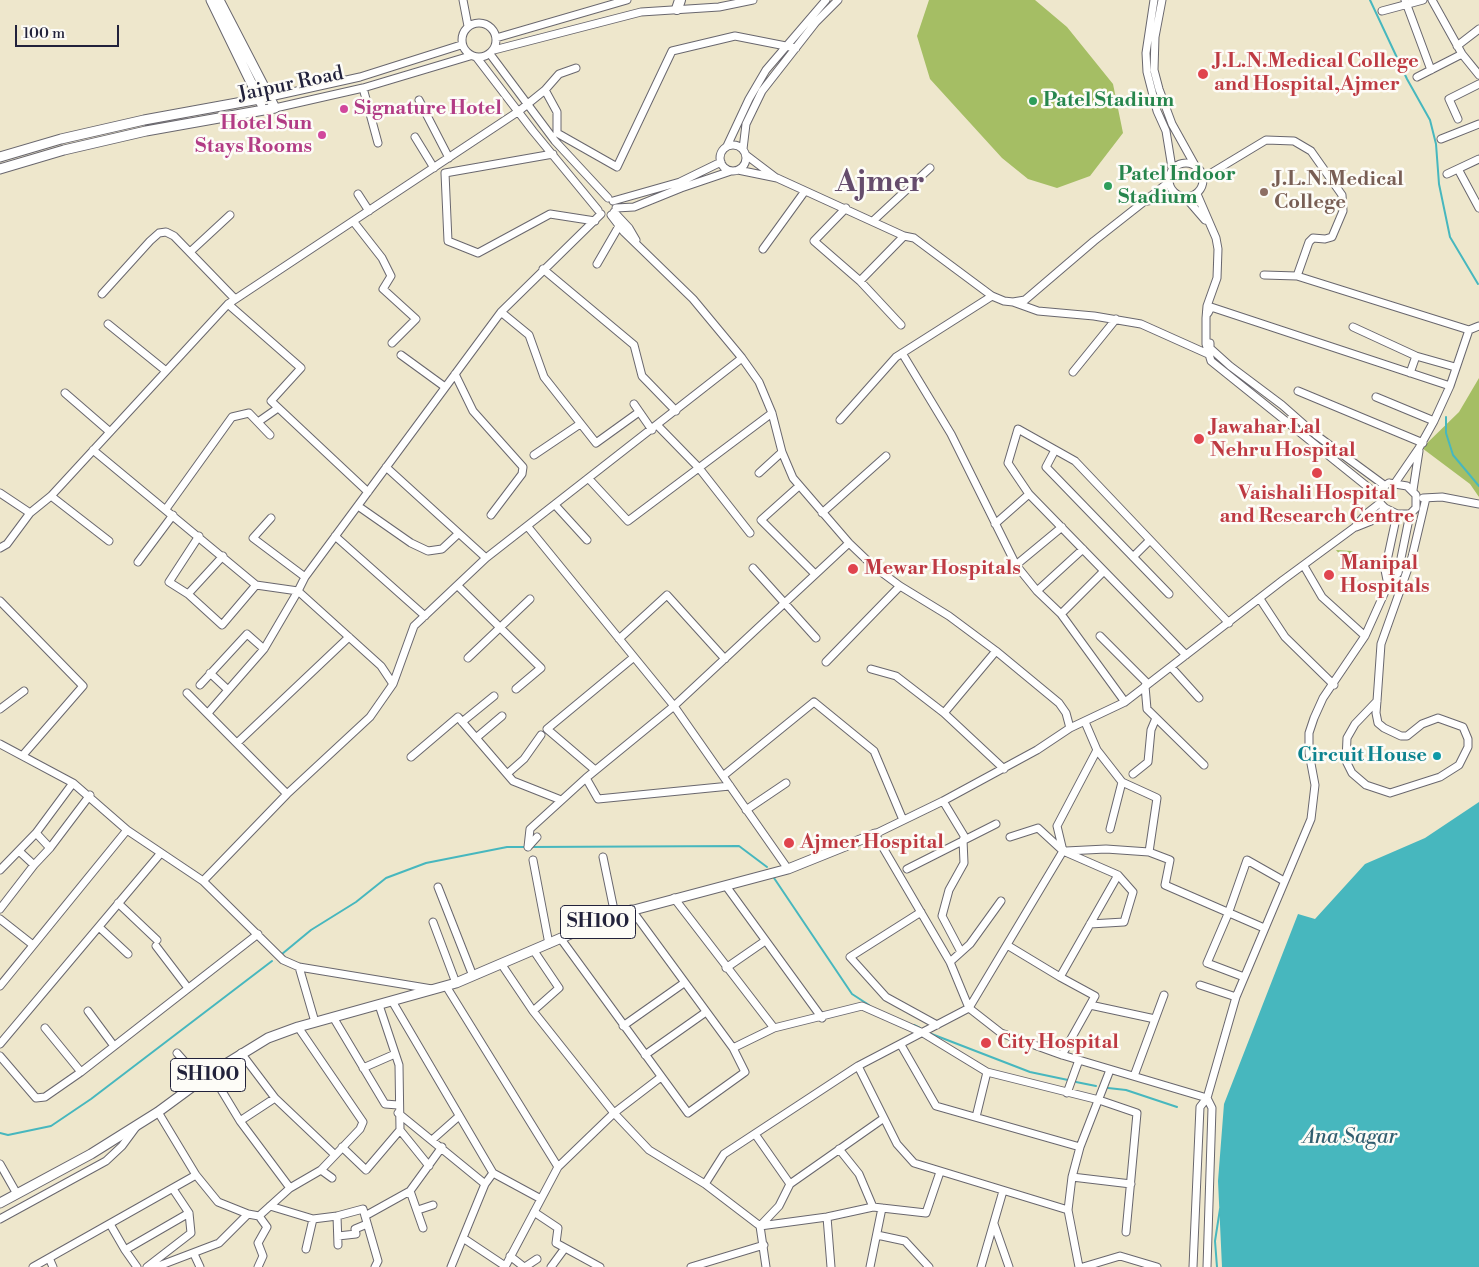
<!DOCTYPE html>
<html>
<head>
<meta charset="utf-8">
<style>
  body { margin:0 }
  #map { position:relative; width:1479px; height:1267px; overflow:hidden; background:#eee7cc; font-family:"Libre Bodoni",serif }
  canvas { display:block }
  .scale { position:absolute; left:15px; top:25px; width:104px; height:22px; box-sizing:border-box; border:2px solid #22223b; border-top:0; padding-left:6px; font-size:15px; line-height:18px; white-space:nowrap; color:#22223b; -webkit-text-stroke:4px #fdfcf7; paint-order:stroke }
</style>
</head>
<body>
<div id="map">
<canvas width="1479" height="1267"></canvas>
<div class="scale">100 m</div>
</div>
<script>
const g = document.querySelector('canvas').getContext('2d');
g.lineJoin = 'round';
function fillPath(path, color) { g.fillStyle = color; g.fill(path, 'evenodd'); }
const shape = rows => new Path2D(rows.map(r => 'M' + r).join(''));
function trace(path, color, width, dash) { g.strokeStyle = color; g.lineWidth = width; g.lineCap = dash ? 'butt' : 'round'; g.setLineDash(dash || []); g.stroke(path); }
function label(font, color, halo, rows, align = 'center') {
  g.font = font + ' "Libre Bodoni",serif'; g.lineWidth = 5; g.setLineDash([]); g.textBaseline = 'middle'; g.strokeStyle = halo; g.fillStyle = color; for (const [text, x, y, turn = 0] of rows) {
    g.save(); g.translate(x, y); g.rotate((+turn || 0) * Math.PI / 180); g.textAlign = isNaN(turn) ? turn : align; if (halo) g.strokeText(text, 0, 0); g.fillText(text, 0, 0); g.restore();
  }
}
fillPath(shape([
  [929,0,1035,0,1067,27,1113,84,1123,133,1090,176,1057,188,1028,179,1002,158,930,79,917,36],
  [1479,378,1479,497,1470,484,1422,448,1459,412],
  [1336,550,1352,551,1358,555,1355,558,1363,563,1353,570]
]), '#a5be64');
fillPath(shape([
  [1479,802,1479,1267,1222,1267,1218,1181,1224,1104,1298,914,1315,919,1365,864,1425,838]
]), '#47b7be');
trace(shape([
  [1370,0,1407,79,1430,120,1436,144,1439,184,1450,237,1478,284],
  [1446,417,1446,433,1453,455,1479,486],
  [530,847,739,846,767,867],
  [774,878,852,994,869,1005],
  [282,954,311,930,356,902,386,878,426,863,507,847,526,847],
  [914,1025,920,1028],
  [929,1033,1030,1072,1068,1080],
  [1076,1082,1096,1086],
  [1108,1088,1126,1090,1177,1107],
  [0,1133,8,1135,51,1126,91,1099,272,961],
  [1217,1267,1215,1241,1220,1209]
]), '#47b7be', 2);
const minor = shape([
  [463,0,468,26],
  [1154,0,1146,53,1147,72,1157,111,1166,131,1172,168],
  [1162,0,1155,37,1154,70,1159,89,1172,124,1197,169],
  [1405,0,1431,70],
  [1432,0,1462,54,1479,75],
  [1382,11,1423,0],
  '462 40a17 17 0 1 1 34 0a17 17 0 1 1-34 0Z',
  [496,38,627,0],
  [1457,46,1479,29],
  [494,50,641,12,719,7,753,0],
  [490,54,555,141,608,198],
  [477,58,533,131,598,210],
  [576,68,559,74,545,90,557,112,557,133,617,167,672,51,735,36,796,48],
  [1417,77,1462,54],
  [363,88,378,143],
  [270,97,360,77,461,45],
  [419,100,449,158],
  [275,108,363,88,470,56],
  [1458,119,1449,99,1479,84],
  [415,137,434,168],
  [1441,139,1479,124],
  '720 158a13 13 0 1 1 26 0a13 13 0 1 1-26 0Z',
  [727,146,749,99,766,70,826,0],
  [743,149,746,124,762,91,816,22,838,0],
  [553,154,445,173,448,241,478,253,550,214,595,221],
  [746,155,775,177],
  '1169 180a17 17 0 1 1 34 0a17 17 0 1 1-34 0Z',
  [1458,169,1479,208],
  [738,170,777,178,904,236,914,238,992,296,1004,301,1013,302,1025,300,1094,241,1169,182],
  [1447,174,1479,159],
  [1203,178,1266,140,1294,141,1311,151,1342,195,1343,211,1332,237,1325,239,1313,238,1309,242,1297,276],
  [358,194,369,211],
  [1197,194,1216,238,1218,249,1217,278,1207,306,1206,318,1206,344,1211,361,1379,496],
  [1186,198,1205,220],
  [613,201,680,182,721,162],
  [1147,201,1178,196],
  [616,208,634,207,681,188,731,171],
  [846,208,814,241,860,281,904,236],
  [614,212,629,228,636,240],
  [611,215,624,232,693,299,742,358,759,382,772,413,782,452,793,478,849,543,873,566,900,586,949,616,996,651,1059,703,1066,713,1070,728,1037,750,943,801,875,834,950,962,969,1008,1001,1033,1062,1055,1207,1098,1212,1108,1207,1267],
  [874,220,930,168],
  [353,221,382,258,391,276,383,289,416,319,392,343],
  [763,249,805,191],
  [190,252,230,215],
  [597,264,619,226],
  [543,269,634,345,642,376,676,411],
  [1264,275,1297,276,1469,330],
  [860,281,901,325],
  [102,294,150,241,159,233,166,232,174,236,235,299],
  [1013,302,1038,311,1094,316,1141,324,1208,354],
  [228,304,301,368,271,401,368,492],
  [501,312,529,335,544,377,596,443,639,412],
  [1208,313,1211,307,1450,386],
  [108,324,166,371],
  [1353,327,1416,356,1455,367],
  [1210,343,1210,348,1230,366,1282,405,1316,435,1384,485],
  [902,353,951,434,1016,565,1037,591,1061,614,1125,702],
  [401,355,445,387],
  [1073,372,1116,319],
  [1410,373,1416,356],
  [455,374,473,411,523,467,522,474,491,515],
  [1298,391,1423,443],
  [65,393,110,432],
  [1376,397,1434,421],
  [634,404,652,430],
  [840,420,896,357,992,296],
  [258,422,278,408],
  [657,425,699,468,750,533],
  [93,450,256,585],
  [1055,450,1046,467,1169,594],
  [534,455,580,424],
  [386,467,486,558],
  [759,473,782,452],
  [589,479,628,521,772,413],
  [1389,483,1407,486,1416,495,1416,508,1410,514,1397,514,1385,508,1380,503,1381,488,1389,483],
  [1395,483,1419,448,1434,421,1450,386,1469,330,1479,326],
  [799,486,761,520,815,574],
  [1413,490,1419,451],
  [0,493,30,513],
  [51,496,109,541],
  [1423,498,1442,497,1479,504],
  [358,506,411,543,428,551,442,549,458,534],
  [556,506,587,540],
  [166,509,232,417,249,413,270,435],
  [822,513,886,456],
  [271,518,253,538,305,577],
  [995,524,1029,494],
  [528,527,674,706,788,869],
  [1356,527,1371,521,1385,508],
  [199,536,169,582,188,594,222,625,256,585,298,591,264,649,208,713],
  [335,536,425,616],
  [0,548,7,544,30,513,51,496,228,304,519,111,545,90],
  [1133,557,1150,540],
  [138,562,173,515],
  [1016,565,1062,527],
  [1304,566,1322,597,1365,636],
  [753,568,816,638],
  [1388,585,1385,570,1397,514],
  [458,586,541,668,516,689],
  [1037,591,1083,549],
  [188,594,223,556],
  [1260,599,1285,637,1334,685],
  [0,601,83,686,23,755],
  [1061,614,1104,571],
  [1100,636,1148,684],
  [619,639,667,595,725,659],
  [1186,655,1029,494,1008,463,1018,429,1075,461,1229,623],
  [468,658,530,599],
  [826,662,900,586],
  [1171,667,1199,698],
  [871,669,896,676,944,713,996,651],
  [210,673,228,690],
  [393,684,414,626,486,558,742,358],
  [200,685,247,634,264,649],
  [1145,686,1147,709,1204,765],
  [187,693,287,794],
  [1377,701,1355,724,1347,738,1346,761,1352,773,1366,785,1390,793,1440,777,1459,765,1468,747,1468,739,1463,727,1438,718,1422,724,1407,736,1401,736,1384,728,1378,723,1376,713,1377,701,1381,644,1412,557,1426,498],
  [0,709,24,691],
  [944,713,1004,769],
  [462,722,494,696],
  [1070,728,1125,702,1283,580,1355,527,1366,514,1380,503],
  [476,738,502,716],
  [237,743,349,637],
  [0,744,73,783,127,830,203,881,283,960,299,967,432,989],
  [411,757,458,717,513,781,561,800],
  [595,770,547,729,634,657],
  [507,774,524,759,541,735],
  [1133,774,1148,762,1151,730,1156,718],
  [723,776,814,702,874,751,903,820],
  [586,778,598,799,730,786],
  [943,801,966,839],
  [746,810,786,783],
  [1110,829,1122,782],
  [36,833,73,783],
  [1010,837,1038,828,1063,851,1118,875,1060,977,1095,996,1062,1055],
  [528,847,530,829,586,778,674,706,849,543],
  [528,847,537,837],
  [50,848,90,795],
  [1066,851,1106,849,1149,852,1157,798,1122,782,1097,750,1085,722],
  [1149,852,1170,860,1165,885,1264,928],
  [603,857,615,915],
  [533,860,549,944],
  [907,869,996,824],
  [0,870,36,833,50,848,34,865],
  [203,881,287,794,370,717,393,684,381,666,298,591,305,577,501,312,601,214],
  [726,886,822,1018],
  [438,887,473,976],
  [674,898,774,1028],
  [118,903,157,940],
  [0,909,34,865,19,851],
  [921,912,850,957,886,997,937,1025],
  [0,919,33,945],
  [433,922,456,983],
  [1090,924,1124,922,1133,892,1118,875],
  [99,927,128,954],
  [561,939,688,1113,745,1072,733,1048,631,909],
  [1007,945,1060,977],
  [156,946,188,988],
  [961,952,942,916,949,890,964,863,963,840],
  [950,962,970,944,1001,901],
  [502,965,533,1011,614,1113,649,1150,705,1184,760,1226,766,1267],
  [299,967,315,1022],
  [726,968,765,941],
  [1244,977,1207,963,1228,914,1247,860,1284,881],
  [1200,985,1236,997],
  [0,986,127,830],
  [446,986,558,1167],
  [392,1001,493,1173,541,1199],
  [1090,1005,1155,1019],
  [88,1011,114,1046],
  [533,1011,559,988,534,951],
  [333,1017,385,1104,398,1105],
  [623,1026,684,983],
  [45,1028,81,1072,258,934],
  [0,1044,160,854],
  [901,1045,936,1106,1080,1147],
  [733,1048,774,1028,862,1006,923,1033,987,1072,1099,1100,1137,1113,1126,1232],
  [177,1053,200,1079],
  [241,1053,275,1098,334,1154],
  [645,1055,706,1012],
  [0,1056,36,1098,45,1097,81,1072],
  [858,1066,897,1144,914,1163,1068,1210],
  [363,1068,395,1054],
  [211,1073,240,1121,290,1188],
  [1134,1076,1164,995],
  [1067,1093,1079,1060],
  [158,1112,196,1175,218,1202,248,1214,259,1216,290,1188,321,1170,360,1129,363,1122,298,1027],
  [398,1113,485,1184],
  [976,1117,987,1072],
  [240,1121,275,1098],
  [400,1130,429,1166],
  [755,1134,790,1184,884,1118],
  [432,1140,458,1117],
  [342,1147,366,1170,400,1130,399,1065,379,1005],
  [839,1149,859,1174,873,1207],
  [0,1164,17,1194],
  [321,1170,332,1178],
  [1072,1177,1131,1184],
  [705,1184,724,1154,858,1066,969,1008,1063,851,1057,826,1097,750],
  [410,1191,442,1147],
  [270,1206,313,1219,337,1216,363,1209,378,1261,375,1267],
  [418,1210,433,1205],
  [534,1212,558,1228,556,1243,600,1267],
  [337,1216,338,1245],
  [365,1216,410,1191,423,1228],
  [827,1217,831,1267],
  [0,1219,106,1161,122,1146,136,1127],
  [110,1224,125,1250,137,1267],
  [994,1224,1009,1267],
  [760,1226,827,1217,873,1207,926,1213,940,1172],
  [760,1226,779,1206,790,1184],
  [877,1235,905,1241,929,1267],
  [338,1236,356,1234,355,1229,367,1224],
  [463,1238,505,1266],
  [306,1249,313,1219],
  [125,1250,189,1213],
  [194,1254,200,1267],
  [510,1256,524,1267],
  [49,1258,53,1267],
  [33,1267,196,1175],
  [147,1267,191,1233,189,1213,173,1189],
  [156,1267,219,1243,248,1214],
  [258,1267,263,1256,258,1243,267,1227,259,1216],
  [451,1267,485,1184,493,1173],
  [505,1267,558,1167,614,1113,661,1077],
  [525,1267,537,1259],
  [551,1267,565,1248],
  [691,1267,764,1245],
  [870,1267,882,1208],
  [981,1267,1003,1191],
  [1079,1267,1068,1210,1072,1177,1080,1147,1110,1070],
  [1083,1267,1120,1256,1157,1267],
  [1193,1267,1200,1107,1207,1098,1236,997,1311,819,1315,785,1309,753,1309,733,1314,718,1323,698,1365,636,1388,585,1398,573,1410,514]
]);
const major = shape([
  [211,0,261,103],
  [0,157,61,139,144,120,270,97],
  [0,169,64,150,146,131,275,108,219,0],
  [0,1203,91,1154,158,1112,211,1073,268,1038,298,1027,456,983,615,915,788,869,875,834]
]);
const highway = shape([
  [677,9,680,0]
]);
trace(minor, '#69676e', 9);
trace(major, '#69676e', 11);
trace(highway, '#69676e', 12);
trace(minor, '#fff', 7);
trace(major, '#fff', 9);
trace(highway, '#fff', 10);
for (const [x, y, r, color] of [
  [1203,74,6,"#e0444e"],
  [1033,101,5,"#2e9e5b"],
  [344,109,5,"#d1479c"],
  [322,135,5,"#d1479c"],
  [1108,186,5,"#2e9e5b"],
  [1264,192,5,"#8d6e63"],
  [1199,439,6,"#e0444e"],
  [1317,473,6,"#e0444e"],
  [853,569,6,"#e0444e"],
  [1329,575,6,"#e0444e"],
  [1437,756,5,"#0f9aa8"],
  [789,843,6,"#e0444e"],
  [986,1043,6,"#e0444e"]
]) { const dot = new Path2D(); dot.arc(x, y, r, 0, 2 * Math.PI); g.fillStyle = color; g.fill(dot); trace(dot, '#fdfcf7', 2); }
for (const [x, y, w] of [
  [598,922,75],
  [208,1075,75]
]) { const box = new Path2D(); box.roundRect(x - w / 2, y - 16.5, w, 33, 4); g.fillStyle = '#fdfcf7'; g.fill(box); trace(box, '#22223b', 1); }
label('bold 19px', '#22223b', null, [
  ["SH100",598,922],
  ["SH100",208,1075]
]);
label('bold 20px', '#be3a42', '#fdfcf7', [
  ["J.L.N.Medical College",1214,62],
  ["and Hospital,Ajmer",1214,85],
  ["Jawahar Lal",1210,428],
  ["Nehru Hospital",1210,451],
  ["Vaishali Hospital",1317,494,"center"],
  ["and Research Centre",1317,517,"center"],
  ["Manipal",1340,564],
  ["Hospitals",1340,587],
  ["Mewar Hospitals",864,569],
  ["Ajmer Hospital",800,843],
  ["City Hospital",997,1043]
], 'left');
label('20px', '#22223b', '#fdfcf7', [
  ["Jaipur Road",291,85,-12]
]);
label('bold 20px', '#27864d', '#fdfcf7', [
  ["Patel Stadium",1043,101],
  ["Patel Indoor",1118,175],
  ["Stadium",1118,198]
], 'left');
label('bold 20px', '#b23c85', '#fdfcf7', [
  ["Signature Hotel",354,109],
  ["Hotel Sun",312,124,"right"],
  ["Stays Rooms",312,147,"right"]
], 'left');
label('bold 20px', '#785e54', '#fdfcf7', [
  ["J.L.N.Medical",1274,180],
  ["College",1274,203]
], 'left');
label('bold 20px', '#0d838f', '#fdfcf7', [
  ["Circuit House",1427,756]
], 'right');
label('italic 21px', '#315e6f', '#fdfcf7', [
  ["Ana Sagar",1350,1138]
]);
label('bold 30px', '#654c6c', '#fdfcf7', [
  ["Ajmer",880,184]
]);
</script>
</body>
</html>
